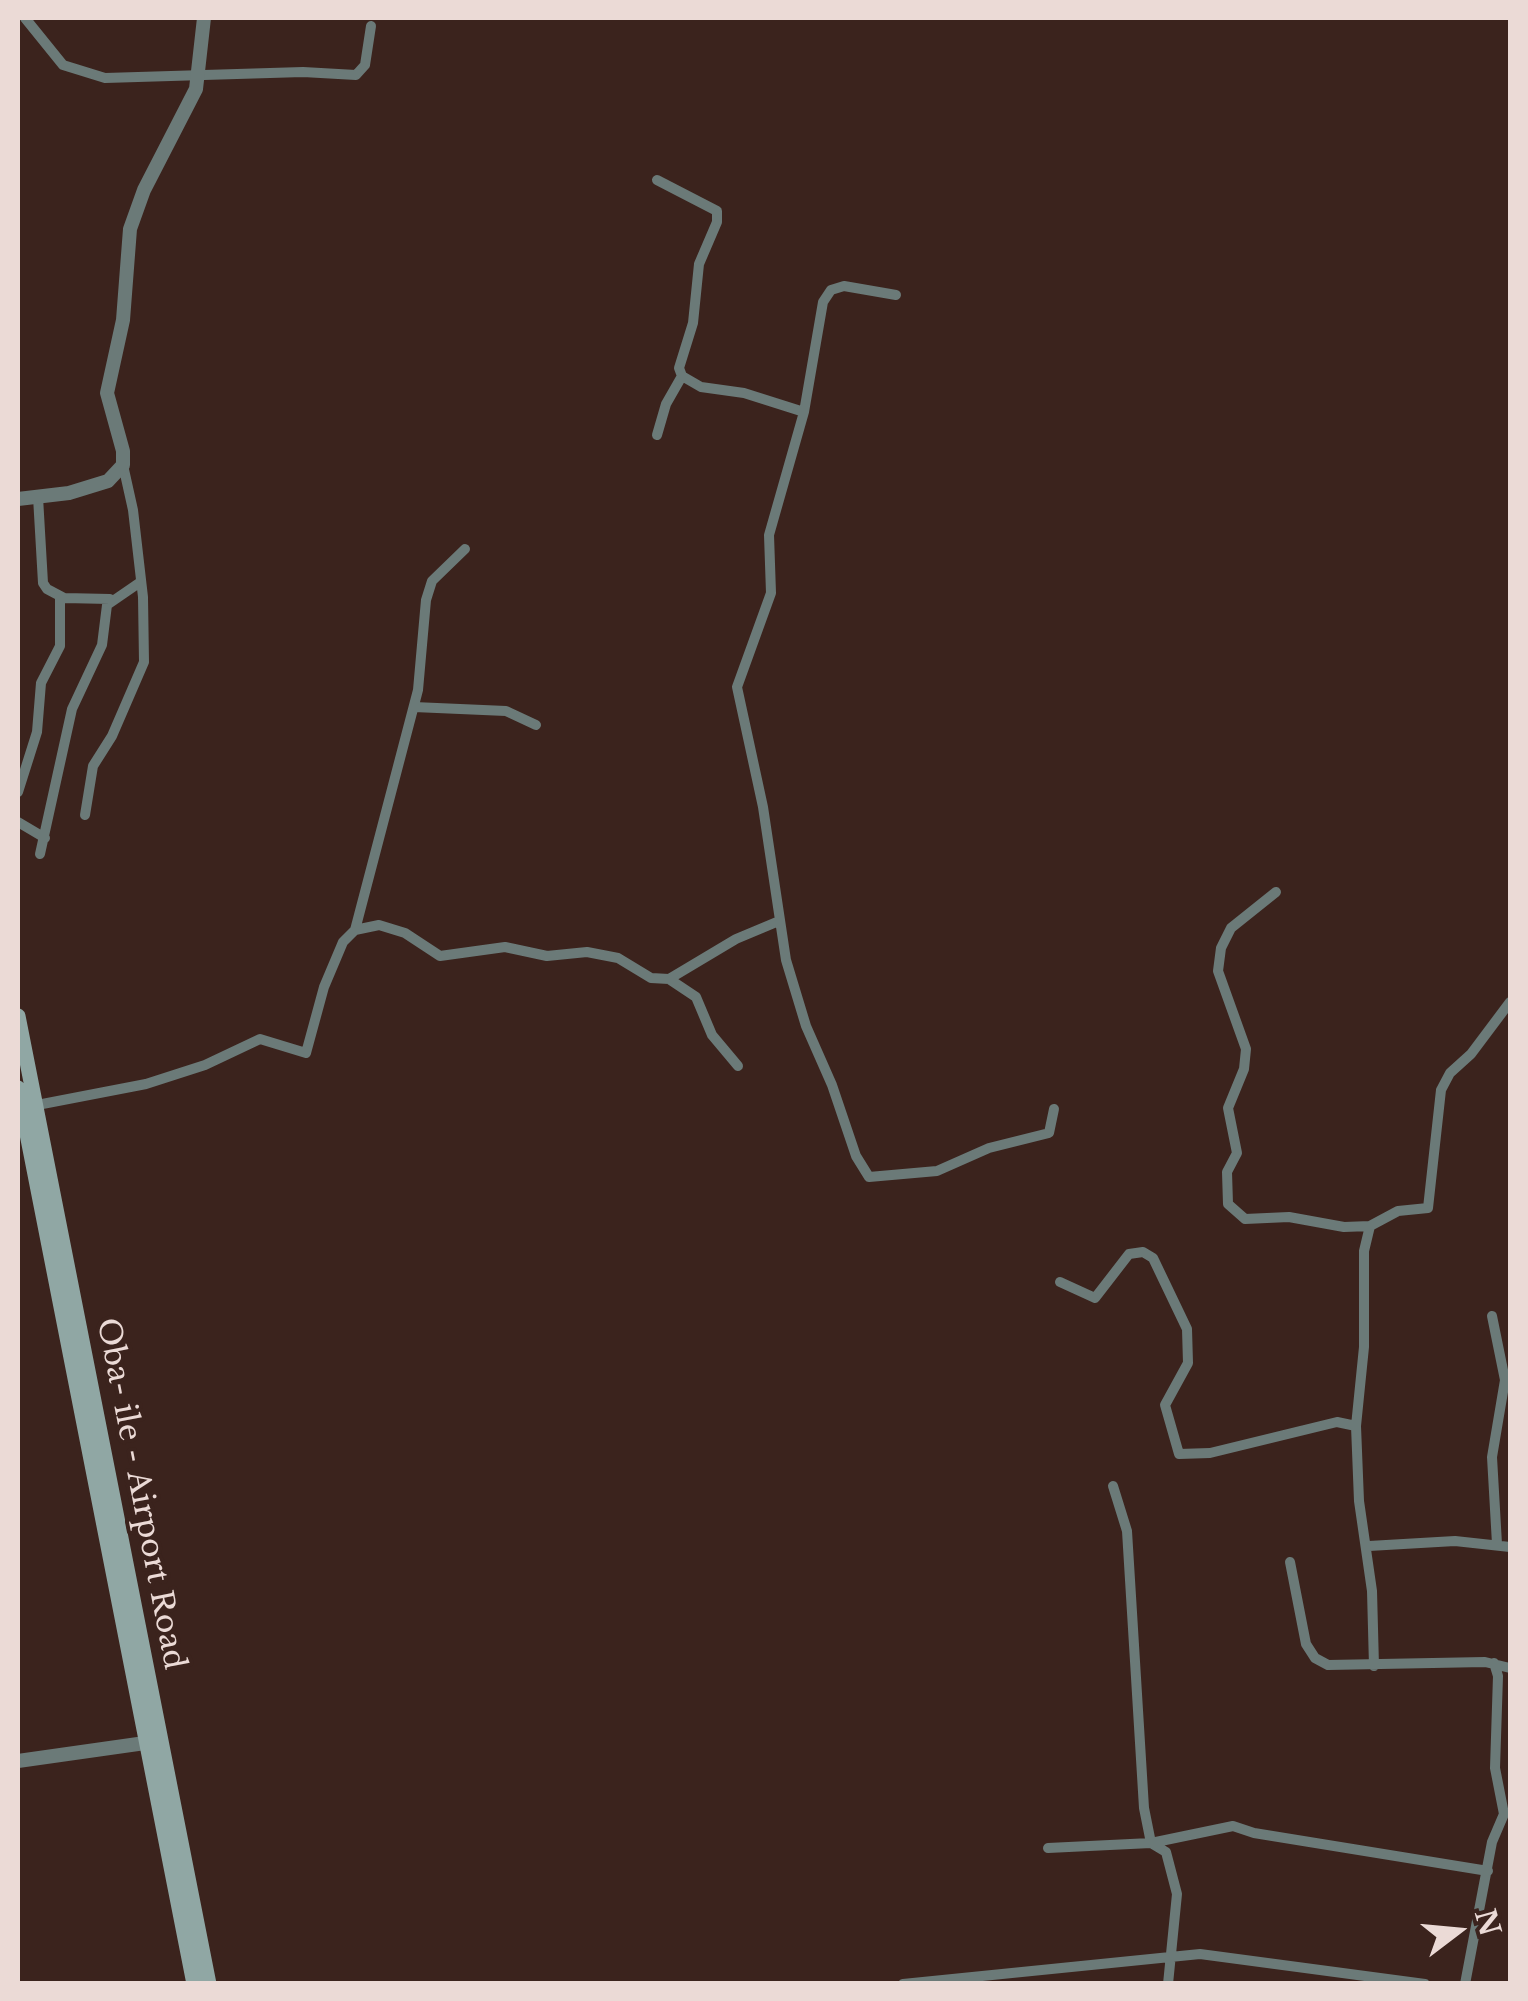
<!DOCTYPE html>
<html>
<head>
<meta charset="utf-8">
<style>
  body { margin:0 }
  #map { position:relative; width:1528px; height:2001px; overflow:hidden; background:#3b231d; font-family:"Libre Baskerville",serif }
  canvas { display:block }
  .frame { position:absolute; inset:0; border:20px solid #ebdad6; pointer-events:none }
  .north { position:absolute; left:1408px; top:1881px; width:100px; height:100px; -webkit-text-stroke:8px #3b231d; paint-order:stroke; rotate:74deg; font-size:28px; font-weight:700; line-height:40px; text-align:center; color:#ebdad6 }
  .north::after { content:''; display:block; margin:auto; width:35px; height:45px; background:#ebdad6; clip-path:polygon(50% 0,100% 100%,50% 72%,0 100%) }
</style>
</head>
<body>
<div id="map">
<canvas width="1528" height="2001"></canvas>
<div class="frame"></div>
<div class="north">N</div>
</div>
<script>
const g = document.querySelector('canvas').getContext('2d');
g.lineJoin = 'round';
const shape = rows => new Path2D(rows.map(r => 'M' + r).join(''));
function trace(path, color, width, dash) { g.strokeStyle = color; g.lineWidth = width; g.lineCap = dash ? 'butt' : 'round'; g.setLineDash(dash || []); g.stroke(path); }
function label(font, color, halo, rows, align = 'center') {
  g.font = font + ' "Libre Baskerville",serif'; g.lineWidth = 8; g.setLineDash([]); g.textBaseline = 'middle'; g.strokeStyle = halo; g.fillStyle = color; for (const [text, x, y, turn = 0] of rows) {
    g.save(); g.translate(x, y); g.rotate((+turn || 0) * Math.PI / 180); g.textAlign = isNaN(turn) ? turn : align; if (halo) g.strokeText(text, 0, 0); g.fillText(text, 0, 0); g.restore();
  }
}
trace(shape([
  [25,18,63,65,105,78,303,72,356,75,365,65,371,26],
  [657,180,717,211,717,222,699,264,693,323,679,368,682,376,701,387,744,393,804,412],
  [896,295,844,286,831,290,823,302,804,412,769,535,771,593,737,687,763,807,786,960,806,1026,832,1085,856,1156,869,1177,937,1171,989,1148,1049,1133,1054,1109],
  [657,435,666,404,682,376],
  [38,497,43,583,47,589,64,598,110,599],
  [414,707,506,711,536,725],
  [18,792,37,732,41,683,60,646,60,597],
  [85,815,93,766,112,736,144,662,143,597,133,510,123,465],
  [18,822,45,838],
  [40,854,72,709,102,645,107,605,139,583],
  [1276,892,1231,928,1221,948,1218,971,1246,1049,1244,1069,1228,1108,1237,1153,1227,1172,1228,1204,1245,1219,1289,1217,1344,1227,1370,1226],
  [355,930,418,690,426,600,432,581,465,549],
  [669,979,736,939,779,921],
  [32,1106,146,1084,205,1065,260,1039,306,1053,324,987,343,942,355,930,379,925,405,933,440,956,505,947,547,956,587,952,618,958,651,978,669,979,696,997,712,1035,738,1066],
  [1060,1282,1095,1298,1129,1254,1143,1252,1153,1258,1187,1329,1188,1363,1165,1405,1179,1454,1210,1453,1337,1422,1356,1426],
  [1492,1316,1505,1380,1492,1457,1497,1544],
  [1113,1486,1127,1531,1144,1808,1151,1843,1166,1852,1177,1894,1168,1984],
  [1369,1546,1455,1541,1510,1547],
  [1290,1562,1306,1644,1315,1658,1328,1665,1485,1662,1510,1668],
  [1374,1666,1372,1591,1359,1501,1356,1426,1364,1347,1364,1251,1370,1226,1398,1211,1428,1208,1441,1090,1450,1073,1471,1054,1510,1002],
  [1048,1848,1151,1843,1233,1826,1254,1833,1488,1871],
  [903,1984,1200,1954,1425,1984],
  [1465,1984,1492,1842,1504,1814,1495,1768,1498,1676,1494,1663]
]), '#6b7a78', 10);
trace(shape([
  [18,499,69,493,108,481,123,465,123,451,107,393,123,320,130,229,144,190,196,89,204,18],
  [18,1761,145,1743]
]), '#6b7a78', 14);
trace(shape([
  [18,1016,209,1984],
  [18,1088,194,1984]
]), '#90a7a4', 15);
label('30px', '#ebdad6', '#3b231d', [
  ["Oba- ile - Airport Road",140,1494,79]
]);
</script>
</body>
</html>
